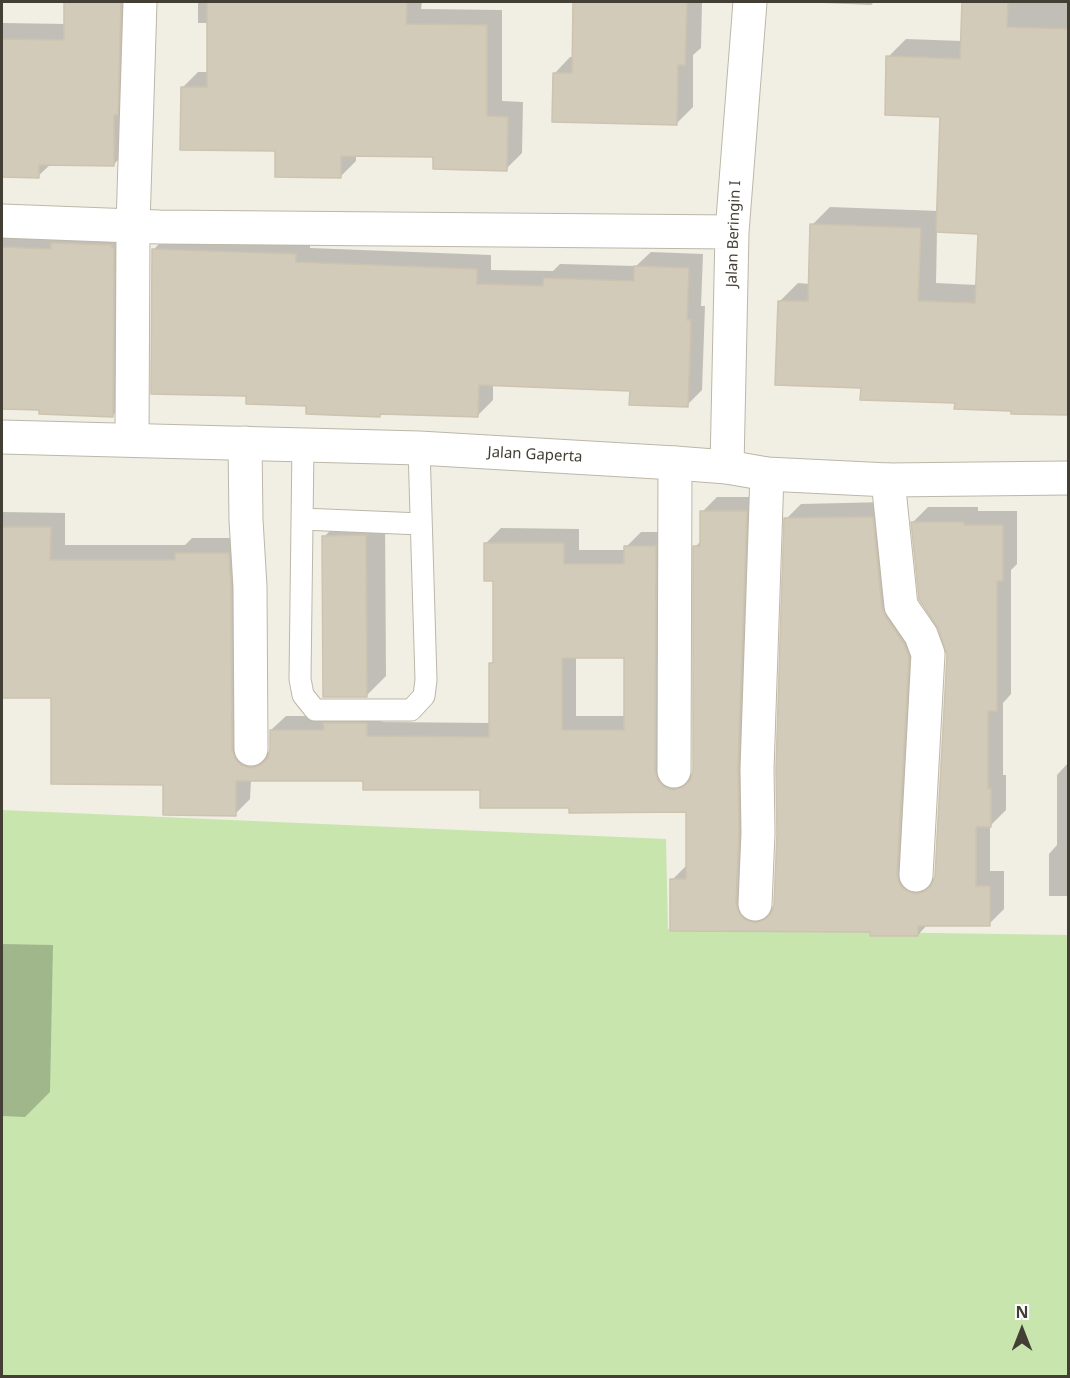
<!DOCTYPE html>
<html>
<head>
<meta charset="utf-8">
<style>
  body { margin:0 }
  #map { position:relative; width:1070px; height:1378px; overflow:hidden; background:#f1eee4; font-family:"Noto Sans",sans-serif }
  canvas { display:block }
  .frame { position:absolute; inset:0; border:3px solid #433f34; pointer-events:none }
  .north { position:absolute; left:992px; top:1300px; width:60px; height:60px; -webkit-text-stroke:4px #fff; paint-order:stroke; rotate:0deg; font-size:16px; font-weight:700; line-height:24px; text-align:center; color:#433f34 }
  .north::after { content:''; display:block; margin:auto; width:21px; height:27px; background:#433f34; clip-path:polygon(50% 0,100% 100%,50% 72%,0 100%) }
</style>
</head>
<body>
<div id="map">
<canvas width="1070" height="1378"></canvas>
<div class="frame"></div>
<div class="north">N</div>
</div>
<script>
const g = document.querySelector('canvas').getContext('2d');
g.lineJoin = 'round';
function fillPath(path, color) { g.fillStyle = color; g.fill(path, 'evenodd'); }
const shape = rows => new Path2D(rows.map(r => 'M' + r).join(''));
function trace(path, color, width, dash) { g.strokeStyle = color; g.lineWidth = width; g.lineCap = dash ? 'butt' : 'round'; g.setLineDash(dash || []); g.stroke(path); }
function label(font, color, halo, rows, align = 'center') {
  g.font = font + ' "Noto Sans",sans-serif'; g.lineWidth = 5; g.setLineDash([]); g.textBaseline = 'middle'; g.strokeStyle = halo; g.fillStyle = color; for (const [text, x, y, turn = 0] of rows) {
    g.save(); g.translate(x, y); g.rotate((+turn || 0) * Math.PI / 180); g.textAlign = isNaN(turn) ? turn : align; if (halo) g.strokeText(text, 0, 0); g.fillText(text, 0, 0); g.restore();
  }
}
fillPath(shape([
  [2,810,666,839,668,929,1068,935,1068,1376,2,1376]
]), '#c8e5ae');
fillPath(shape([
  [66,2,136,2,129,149,113,165,51,164,38,176,2,175,2,25,3,23,66,24],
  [198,2,422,2,421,9,502,10,502,101,523,102,522,153,506,169,434,156,356,155,356,161,340,177,277,150,183,87,198,72,209,72,209,23,198,23],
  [574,2,702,2,701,48,693,55,693,107,677,123,555,73,570,57,573,57],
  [799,2,874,2,871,5],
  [963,2,1068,2,1068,414,1012,412,1012,409,862,387,780,301,798,283,810,284,812,225,830,207,939,211,941,116,888,57,906,39,962,41],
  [937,231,979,232,977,285,936,283],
  [130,227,131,397,113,415,2,407,2,229],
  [168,235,310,240,310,248,491,255,491,270,553,271,560,264,636,266,651,252,703,254,701,306,705,306,702,390,687,405,631,389,493,384,493,400,478,415,382,412,379,415,248,395,153,250],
  [2,462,3,462,2,501],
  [717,497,761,497,769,908,775,907,775,905,786,519,801,504,887,502,919,629,920,876,931,879,935,878,948,655,913,522,928,507,978,507,978,511,1017,511,1017,564,1011,570,1011,694,1003,703,1003,775,1006,775,1006,810,990,826,990,871,1004,871,1004,909,989,924,928,924,918,935,871,930,672,930,672,880,688,864,688,811,571,807,482,788,365,780,251,780,250,799,235,814,164,783,53,696,2,696,2,512,65,513,65,545,185,545,192,538,244,538,256,750,266,753,270,752,271,730,286,716,332,716,381,708,382,722,490,723,491,664,494,661,494,579,486,543,501,528,579,529,579,550,626,550,626,547,641,532,670,532,689,775,693,774,695,547,702,540,702,512],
  [576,656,626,656,626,716,576,716],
  [385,516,386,676,366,696,324,537,343,517],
  [1068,763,1068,896,1049,896,1049,854,1057,845,1057,775],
  [2,944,53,945,50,1092,25,1117,2,1116]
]), '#0003');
const building = shape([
  [64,2,121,2,118,115,114,115,114,166,39,165,39,178,2,177,2,39,64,40,64,2],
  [207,2,407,2,406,24,487,25,487,116,508,117,507,171,433,169,433,157,341,156,341,178,275,177,275,151,180,150,181,87,207,87,207,2],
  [573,2,687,2,685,65,678,65,677,125,552,122,553,73,572,73,573,2],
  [962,2,1008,2,1007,27,1068,29,1068,415,1011,414,1011,411,954,409,955,403,860,400,861,388,775,385,778,301,808,301,810,224,921,228,918,301,975,303,978,234,936,232,940,117,885,115,886,56,960,59,962,2],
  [51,243,112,245,112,248,114,248,113,417,39,414,39,410,2,409,2,247,51,249,51,243],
  [152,249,296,254,296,262,477,269,477,284,543,286,544,278,634,281,634,266,689,268,687,320,691,320,688,407,629,405,630,391,479,385,478,417,380,414,380,417,306,414,306,406,246,404,246,396,151,394,152,249],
  [700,511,747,511,738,768,739,833,736,903,739,913,744,919,754,923,764,920,771,914,774,905,777,834,776,769,784,518,873,517,882,608,886,617,904,644,909,657,897,874,899,883,905,890,916,894,924,892,931,886,935,876,947,655,938,628,919,599,911,522,964,522,964,525,1003,525,1003,581,997,581,997,711,988,711,988,789,991,789,991,827,976,827,976,886,990,886,990,926,918,926,918,936,870,936,870,932,670,931,670,879,686,879,686,812,569,813,569,808,480,808,480,790,363,790,363,781,236,781,236,816,163,815,163,785,51,784,51,698,2,698,2,527,51,527,50,560,175,560,175,553,229,553,231,588,232,749,235,759,241,765,251,768,261,765,268,758,270,749,270,730,324,730,323,723,367,723,367,736,489,737,489,663,493,663,493,581,484,581,484,543,564,543,564,564,624,564,624,546,656,546,655,771,658,780,664,787,673,790,683,787,690,781,693,771,693,546,700,546,700,511],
  [562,658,624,658,624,730,562,730,562,658],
  [366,535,367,697,323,697,322,536,366,535]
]);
fillPath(building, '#d2cbba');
trace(building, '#cdc3ae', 1.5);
const service = shape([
  [303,445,300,679,303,695,315,710,411,710,424,696,426,680,419,448],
  [302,519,421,524]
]);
const minor = shape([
  [2,221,159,227,732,232],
  [132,440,133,225,140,2],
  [245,443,246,520,250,587,251,749],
  [727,467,732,232,750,2],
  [888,480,901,606,921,635,928,654,916,875],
  [674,771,675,463],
  [755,904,758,833,757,769,767,474]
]);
const tertiary = shape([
  [2,437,419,448,675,463,727,467,767,474,888,480,1068,478]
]);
trace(service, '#bcb7a7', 23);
trace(minor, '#bcb7a7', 35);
trace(tertiary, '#bcb7a7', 35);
trace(service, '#fff', 21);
trace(minor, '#fff', 33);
trace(tertiary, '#fff', 33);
label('15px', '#433f34', '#fff', [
  ["Jalan Beringin I",734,234,-88],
  ["Jalan Gaperta",535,455,3]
]);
</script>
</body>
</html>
